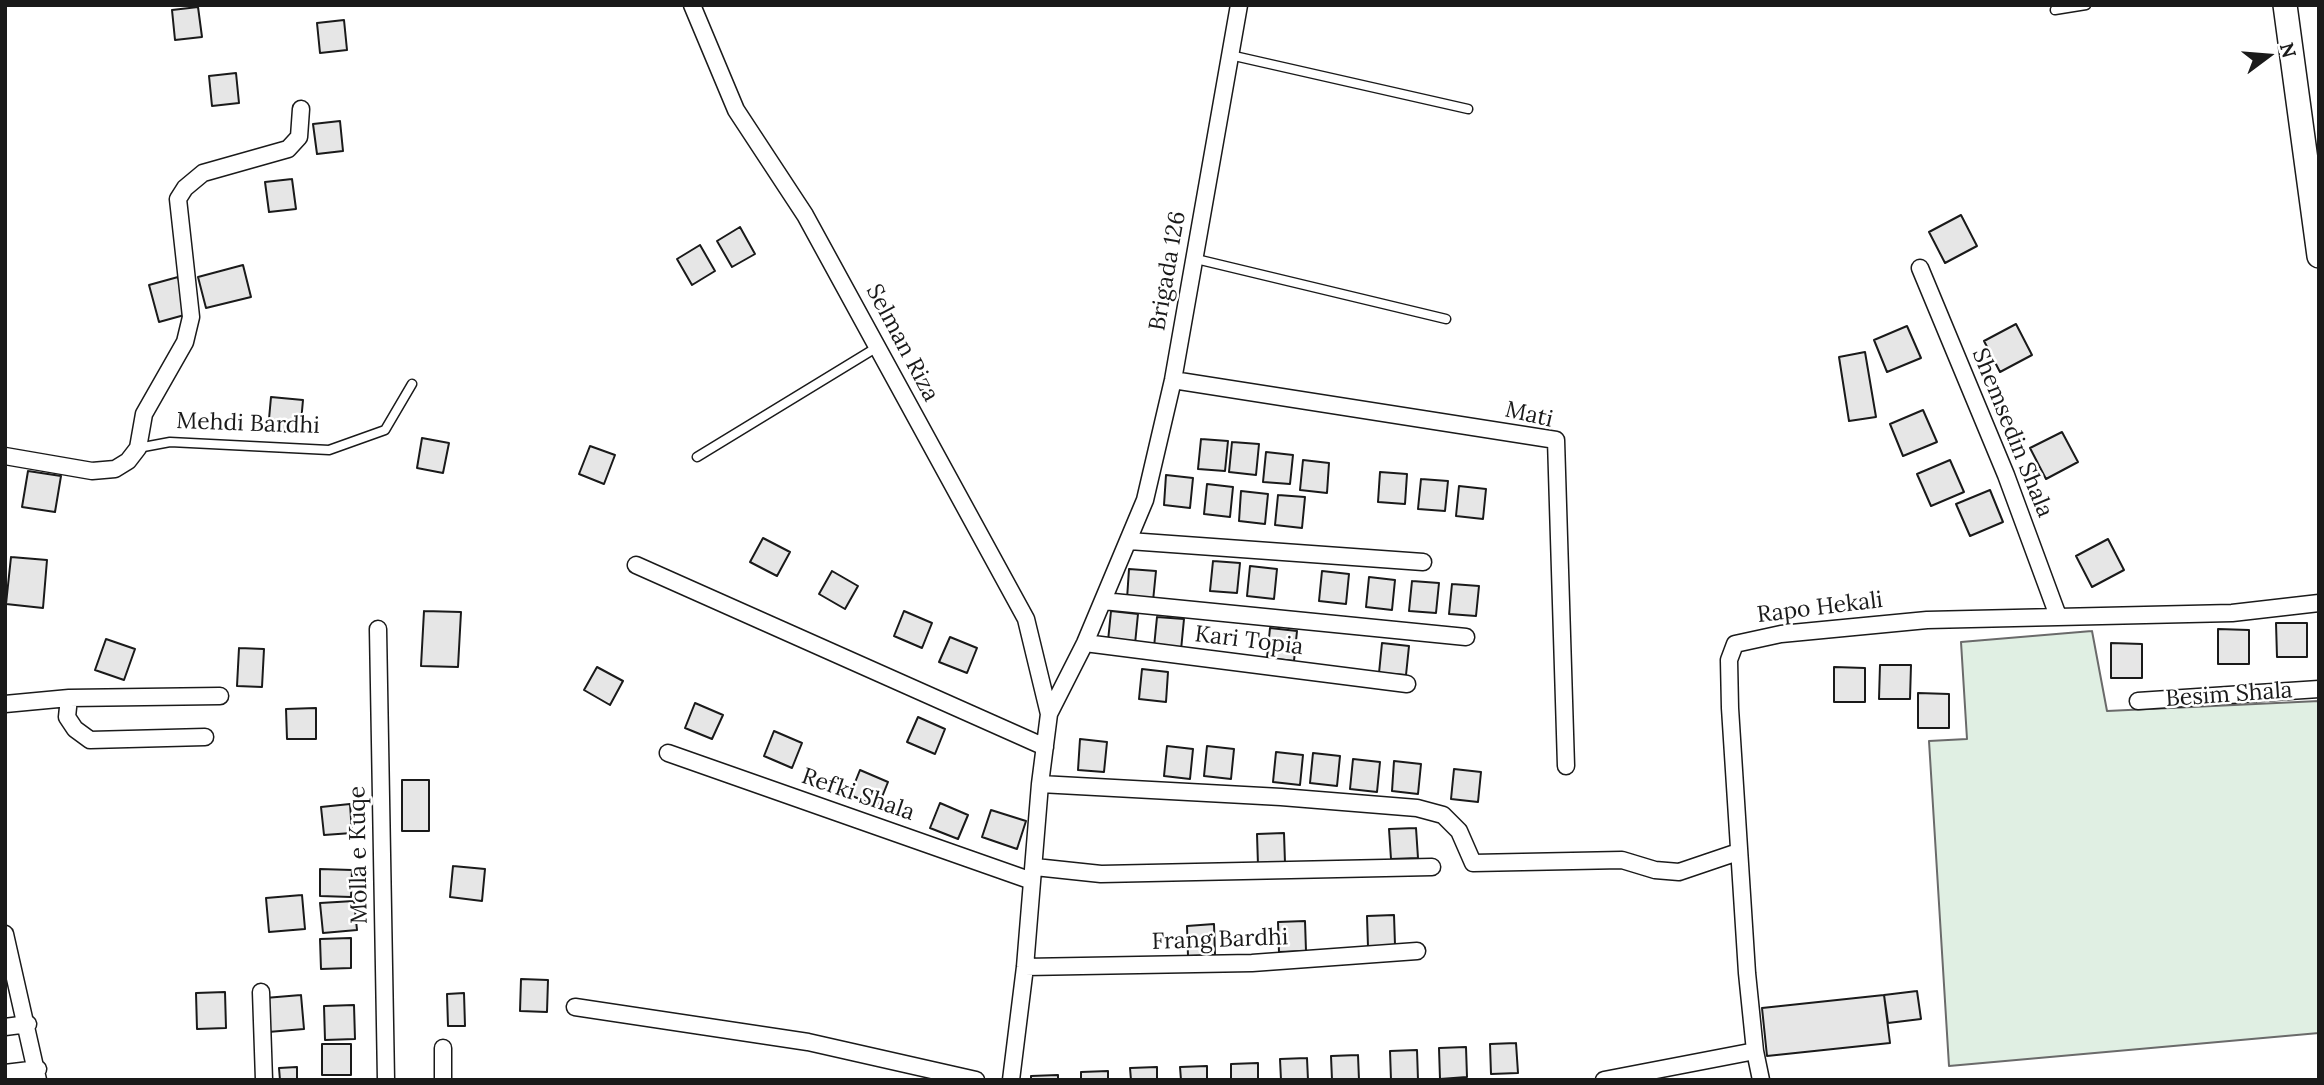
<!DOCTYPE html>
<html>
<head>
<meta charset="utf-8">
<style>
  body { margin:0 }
  #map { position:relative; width:2324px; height:1085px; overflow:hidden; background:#fff; font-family:Lora,serif }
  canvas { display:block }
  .frame { position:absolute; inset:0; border:7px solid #1a1a1a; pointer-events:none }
  .north { position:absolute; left:2233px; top:21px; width:70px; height:70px; -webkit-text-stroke:5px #fff; paint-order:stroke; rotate:74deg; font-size:19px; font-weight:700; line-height:28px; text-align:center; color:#1a1a1a }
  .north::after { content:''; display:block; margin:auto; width:24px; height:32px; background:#1a1a1a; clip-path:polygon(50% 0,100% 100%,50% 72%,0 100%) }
</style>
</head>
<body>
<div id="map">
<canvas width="2324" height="1085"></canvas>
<div class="frame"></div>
<div class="north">N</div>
</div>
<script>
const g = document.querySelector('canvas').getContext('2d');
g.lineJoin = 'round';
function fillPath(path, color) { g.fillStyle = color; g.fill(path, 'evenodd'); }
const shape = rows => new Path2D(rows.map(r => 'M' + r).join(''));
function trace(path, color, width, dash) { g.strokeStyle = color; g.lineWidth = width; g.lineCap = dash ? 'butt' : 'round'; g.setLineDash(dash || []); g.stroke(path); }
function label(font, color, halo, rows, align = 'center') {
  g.font = font + ' Lora,serif'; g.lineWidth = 5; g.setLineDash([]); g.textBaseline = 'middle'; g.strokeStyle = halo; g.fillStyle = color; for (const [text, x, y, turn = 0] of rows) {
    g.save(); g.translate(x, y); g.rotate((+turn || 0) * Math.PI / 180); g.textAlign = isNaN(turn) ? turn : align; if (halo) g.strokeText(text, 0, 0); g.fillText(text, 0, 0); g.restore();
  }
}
const green = shape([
  [2092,631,2107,711,2319,701,2319,1033,1949,1066,1929,741,1967,739,1961,642,2092,631]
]);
fillPath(green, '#e0efe3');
trace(green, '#6a6a6a', 2);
const building = shape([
  [198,7,202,37,175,40,172,10,198,7],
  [344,20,347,50,320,53,317,23,344,20],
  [236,73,239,103,212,106,209,76,236,73],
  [340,121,343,151,317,154,313,124,340,121],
  [292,179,296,209,269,212,265,182,292,179],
  [1961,215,1977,246,1945,263,1929,232,1961,215],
  [740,227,755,254,732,267,717,241,740,227],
  [700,245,715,271,692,285,677,259,700,245],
  [243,265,251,297,206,308,198,277,243,265],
  [178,277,188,314,159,322,149,285,178,277],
  [2016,324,2032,355,2000,372,1984,341,2016,324],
  [1907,326,1921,358,1887,372,1874,340,1907,326],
  [1865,352,1876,417,1849,421,1839,357,1865,352],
  [271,397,303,400,300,433,268,430,271,397],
  [1923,410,1937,442,1903,456,1890,424,1923,410],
  [2062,432,2078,462,2046,479,2030,448,2062,432],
  [422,438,449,443,443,473,417,468,422,438],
  [1201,439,1228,441,1225,471,1198,469,1201,439],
  [1232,442,1259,444,1256,475,1229,472,1232,442],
  [590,446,615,455,604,484,579,474,590,446],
  [1266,452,1293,455,1290,484,1263,482,1266,452],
  [1303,460,1329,463,1327,493,1300,490,1303,460],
  [1950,460,1964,492,1931,506,1917,474,1950,460],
  [28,471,61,476,55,512,22,507,28,471],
  [1380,472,1407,474,1405,504,1378,502,1380,472],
  [1166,475,1193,478,1190,508,1164,505,1166,475],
  [1421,479,1448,481,1445,511,1418,509,1421,479],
  [1207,484,1233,487,1230,517,1204,514,1207,484],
  [1459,486,1486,489,1483,519,1456,516,1459,486],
  [1990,490,2003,522,1970,536,1956,504,1990,490],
  [1241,491,1268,494,1265,524,1239,521,1241,491],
  [1278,495,1305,497,1302,528,1275,525,1278,495],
  [763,538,790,552,777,576,750,562,763,538],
  [2108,539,2124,570,2092,587,2076,556,2108,539],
  [11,557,47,560,43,608,6,604,11,557],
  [1213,561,1240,563,1237,593,1210,591,1213,561],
  [1250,566,1277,569,1274,599,1247,596,1250,566],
  [1129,569,1156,571,1153,601,1127,599,1129,569],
  [832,571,858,586,845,609,819,594,832,571],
  [1322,571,1349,574,1346,604,1319,601,1322,571],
  [1369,577,1395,580,1392,610,1366,607,1369,577],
  [1412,581,1439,583,1436,613,1409,611,1412,581],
  [1452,584,1479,586,1476,616,1449,614,1452,584],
  [424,611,461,612,458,667,421,666,424,611],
  [904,611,932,623,922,648,894,636,904,611],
  [1111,611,1138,614,1135,644,1108,641,1111,611],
  [1157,617,1184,619,1181,650,1154,647,1157,617],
  [2276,623,2307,623,2307,657,2277,657,2276,623],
  [1270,628,1297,631,1294,661,1267,658,1270,628],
  [2218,629,2249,630,2249,664,2218,664,2218,629],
  [950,637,977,648,967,673,939,662,950,637],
  [106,639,135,649,124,680,95,670,106,639],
  [1382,643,1409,646,1406,675,1379,673,1382,643],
  [2111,643,2142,644,2142,678,2111,678,2111,643],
  [239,648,264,649,262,687,237,686,239,648],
  [1880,665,1911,665,1910,699,1879,699,1880,665],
  [597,667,623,681,610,705,584,690,597,667],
  [1834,667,1865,668,1865,702,1834,702,1834,667],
  [1142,669,1168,672,1166,702,1139,699,1142,669],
  [1918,693,1949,694,1949,728,1918,728,1918,693],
  [695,703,723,715,712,739,685,728,695,703],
  [316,708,316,739,287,739,286,709,316,708],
  [918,717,945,729,935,754,907,742,918,717],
  [774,731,802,743,792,768,764,756,774,731],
  [1080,739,1107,742,1104,772,1078,770,1080,739],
  [1167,746,1193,749,1190,779,1164,776,1167,746],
  [1207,746,1234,749,1231,779,1204,776,1207,746],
  [1276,752,1303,755,1300,785,1273,782,1276,752],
  [1313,753,1340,756,1337,786,1310,783,1313,753],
  [1353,759,1380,762,1377,792,1350,789,1353,759],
  [1394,761,1421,764,1418,794,1392,791,1394,761],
  [1454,769,1481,772,1478,802,1451,799,1454,769],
  [860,770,888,782,878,807,850,795,860,770],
  [402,780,429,780,429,831,402,831,402,780],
  [940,803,968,815,958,839,930,828,940,803],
  [350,804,352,833,324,835,321,807,350,804],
  [991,810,1026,821,1017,849,982,837,991,810],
  [1416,828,1418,858,1391,859,1389,829,1416,828],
  [1284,833,1285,863,1258,865,1257,834,1284,833],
  [453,866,485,869,482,901,450,897,453,866],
  [320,869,352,870,351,897,320,896,320,869],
  [302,895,305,929,269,932,266,898,302,895],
  [354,901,357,930,323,933,320,903,354,901],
  [1394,915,1395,945,1368,947,1367,916,1394,915],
  [1305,921,1306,951,1279,952,1278,922,1305,921],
  [1214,924,1215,955,1188,956,1187,926,1214,924],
  [351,938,351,968,321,969,320,939,351,938],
  [521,979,548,980,547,1012,520,1011,521,979],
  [1917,991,1921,1019,1888,1023,1884,995,1917,991],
  [225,992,226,1028,197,1029,196,993,225,992],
  [464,993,465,1026,448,1026,447,994,464,993],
  [301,995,304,1029,268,1032,265,998,301,995],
  [1884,995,1890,1043,1767,1056,1762,1008,1884,995],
  [354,1005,355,1039,325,1040,324,1006,354,1005],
  [1516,1043,1518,1073,1491,1074,1490,1044,1516,1043],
  [322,1044,351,1044,351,1075,322,1075,322,1044],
  [1466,1047,1467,1077,1440,1079,1439,1048,1466,1047],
  [1417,1050,1418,1080,1391,1080,1390,1051,1417,1050],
  [1358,1055,1359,1080,1332,1080,1331,1056,1358,1055],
  [1307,1058,1308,1080,1281,1080,1280,1059,1307,1058],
  [1258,1063,1258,1080,1231,1080,1231,1064,1258,1063],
  [1207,1066,1207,1080,1181,1080,1180,1067,1207,1066],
  [297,1067,297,1080,280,1080,279,1068,297,1067],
  [1157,1067,1157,1080,1131,1080,1130,1068,1157,1067],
  [1108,1071,1108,1080,1081,1080,1081,1072,1108,1071],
  [1058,1075,1058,1080,1031,1080,1031,1076,1058,1075]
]);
fillPath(building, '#e6e6e6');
trace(building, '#1a1a1a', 2);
const lane = shape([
  [2055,10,2086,5],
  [1230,55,1468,109],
  [1192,258,1446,319],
  [138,448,170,442,329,450,385,430,412,384],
  [697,457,879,346]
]);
const street = shape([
  [692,5,736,110,805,215,1026,619,1049,714],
  [1920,268,2006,475,2058,616],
  [1173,380,1556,440,1566,766],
  [5,456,92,471,115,469,128,461,138,448,144,414,185,342,191,317,178,199,185,188,203,173,288,149,299,137,301,109],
  [1129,541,1423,562],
  [636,565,1045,747],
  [1103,601,1466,637],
  [378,629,386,1080],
  [1085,643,1407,684],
  [69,698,67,717,75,729,90,740,205,737],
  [2138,701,2319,689],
  [5,704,69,698,220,696],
  [668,753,1032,881],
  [1040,784,1281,797,1417,808,1443,815,1459,831,1473,863,1622,860,1655,870,1679,872,1738,852],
  [1035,867,1101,874,1432,867],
  [5,934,38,1080],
  [1025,967,1252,963,1417,951],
  [261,992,264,1080],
  [575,1007,808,1042,976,1080],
  [5,1027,28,1024],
  [443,1048,443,1080],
  [1755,1051,1761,1080],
  [5,1073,38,1069],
  [1011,1080,1025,967,1040,784,1049,714,1085,643,1145,500,1173,380,1239,5],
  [1604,1080,1755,1051,1747,973,1730,708,1729,660,1735,644,1781,634,1927,620,2232,613,2319,603]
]);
const secondary = shape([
  [2285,5,2319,256]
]);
trace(lane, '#1a1a1a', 11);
trace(street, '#1a1a1a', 19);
trace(secondary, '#1a1a1a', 26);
trace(lane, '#fff', 8);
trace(street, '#fff', 16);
trace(secondary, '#fff', 23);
label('23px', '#1a1a1a', '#fff', [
  ["Brigada 126",1168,271,-80],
  ["Selman Riza",902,343,62],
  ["Mati",1529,415,13],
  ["Mehdi Bardhi",248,424,2],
  ["Shemsedin Shala",2012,433,68],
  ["Rapo Hekali",1820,608,-7],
  ["Kari Topia",1249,641,7],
  ["Besim Shala",2229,695,-4],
  ["Refki Shala",858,795,19],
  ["Molla e Kuqe",359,855,-91],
  ["Frang Bardhi",1220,940,-2]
]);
</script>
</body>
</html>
